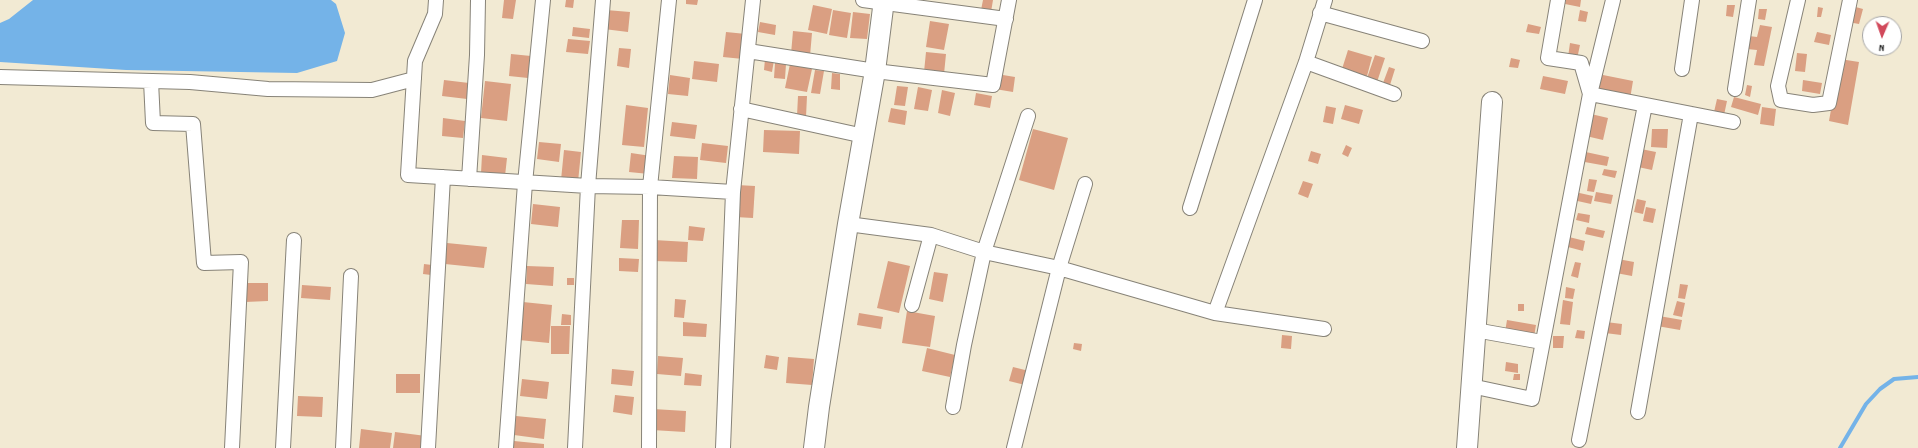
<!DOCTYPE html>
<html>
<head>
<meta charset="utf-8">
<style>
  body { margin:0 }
  #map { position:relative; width:1918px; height:448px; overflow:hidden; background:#f2ead3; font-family:Dekko,sans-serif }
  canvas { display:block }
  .north { position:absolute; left:1862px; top:16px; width:40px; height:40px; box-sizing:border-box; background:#fff; border:1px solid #a4a4a4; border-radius:50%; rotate:182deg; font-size:11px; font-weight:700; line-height:16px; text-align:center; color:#1c1c1c }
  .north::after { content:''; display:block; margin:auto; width:14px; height:18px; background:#d1495b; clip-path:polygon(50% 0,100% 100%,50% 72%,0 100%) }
</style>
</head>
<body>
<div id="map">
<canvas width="1918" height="448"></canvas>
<div class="north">N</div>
</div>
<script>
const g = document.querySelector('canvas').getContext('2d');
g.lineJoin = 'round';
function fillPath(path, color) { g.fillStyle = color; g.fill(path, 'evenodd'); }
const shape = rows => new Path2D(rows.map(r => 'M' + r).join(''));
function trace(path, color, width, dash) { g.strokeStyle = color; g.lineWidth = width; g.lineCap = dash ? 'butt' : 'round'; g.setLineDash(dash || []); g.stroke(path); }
fillPath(shape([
  [33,0,331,0,336,4,345,33,337,61,297,73,126,70,0,62,0,23,9,19]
]), '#74b3e8');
trace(shape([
  [1840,448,1866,404,1880,389,1894,379,1918,377]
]), '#74b3e8', 4);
fillPath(shape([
  [504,0,516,0,513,19,502,18],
  [566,0,574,0,573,8,565,7],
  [686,0,698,0,697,5,686,4],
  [983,0,993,0,991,12,981,10],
  [1566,0,1581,0,1580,7,1565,4],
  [813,5,832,9,827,34,808,30],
  [1727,5,1735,5,1733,17,1726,16],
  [1852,6,1863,9,1859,24,1848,22],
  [1818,7,1823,8,1821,17,1817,17],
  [1759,9,1767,9,1765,20,1758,19],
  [606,10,630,12,628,32,604,29],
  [833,10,851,13,847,38,829,35],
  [1580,10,1588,12,1586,22,1578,21],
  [853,12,870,14,867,39,850,38],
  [930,21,949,24,944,50,926,47],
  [760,22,776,25,775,35,758,32],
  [1528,24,1541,27,1539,34,1526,32],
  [1760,25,1772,27,1764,66,1754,65,1757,50,1747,49,1749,36,1757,37],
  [573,27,590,29,589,38,572,36],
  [793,31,812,33,810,56,791,54],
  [726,32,746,34,743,59,723,57],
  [1817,32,1831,35,1829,45,1814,42],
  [568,39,590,41,588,54,566,52],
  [1570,43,1580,45,1577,59,1568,57],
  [619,48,631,49,629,68,617,66],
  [1348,50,1372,57,1367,76,1342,69],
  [926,52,946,54,944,74,924,72],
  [1797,53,1807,54,1805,72,1795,71],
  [511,54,531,56,528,78,509,76],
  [1375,55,1385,58,1377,82,1367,78],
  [1511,58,1520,60,1518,68,1509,67],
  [765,59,774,60,772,72,764,70],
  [1840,59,1859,62,1848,125,1829,121],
  [694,61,719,64,717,82,692,79],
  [775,63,786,64,785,79,774,78],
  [790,64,812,69,807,92,785,88],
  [1389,67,1395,69,1390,85,1383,83],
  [815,70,824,71,820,94,811,93],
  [832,73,840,74,840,90,831,89],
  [997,74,1015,77,1013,92,995,89],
  [1598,74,1633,81,1630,99,1594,92],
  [670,75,690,78,688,96,668,94],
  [1543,76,1568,81,1565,94,1540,89],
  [444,80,469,83,467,99,442,96],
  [1803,80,1822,83,1820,94,1802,91],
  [485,81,511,84,507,121,481,118],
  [1747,85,1752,86,1750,97,1745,95],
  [897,86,908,87,905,106,894,105],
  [918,87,932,90,928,111,914,109],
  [942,90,955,93,950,116,938,113],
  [976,93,992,96,990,108,974,105],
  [798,96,807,96,806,117,797,116],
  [1734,97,1761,104,1758,115,1731,107],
  [1717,99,1727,101,1724,115,1714,112],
  [626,105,648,108,644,147,622,145],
  [1345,105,1363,110,1359,124,1341,119],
  [1326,106,1336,108,1333,124,1323,122],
  [1762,107,1776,109,1774,126,1760,124],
  [891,108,907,111,905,125,888,122],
  [1591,114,1608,118,1603,140,1586,136],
  [443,118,465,121,463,138,442,136],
  [672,122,697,125,695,139,670,136],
  [1033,129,1068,138,1054,190,1019,180],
  [1652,129,1668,129,1667,148,1651,147],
  [764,130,800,131,799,154,763,152],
  [539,142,561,144,559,162,537,159],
  [702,143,728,146,726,163,700,160],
  [1346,145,1352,148,1348,157,1342,154],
  [1641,149,1656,152,1652,170,1638,167],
  [564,150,581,152,578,182,561,180],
  [1311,151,1321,154,1318,164,1308,161],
  [1581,151,1609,157,1607,166,1579,161],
  [631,153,651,156,649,174,629,172],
  [482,155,507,158,505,176,481,173],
  [674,156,698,157,697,179,672,178],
  [1604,169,1617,171,1615,178,1602,175],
  [1589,179,1597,180,1594,192,1587,191],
  [1303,181,1313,184,1308,198,1298,194],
  [737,185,755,186,753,218,735,217],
  [1575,192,1593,196,1591,204,1573,200],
  [1596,192,1613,195,1611,204,1594,201],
  [1637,199,1646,201,1643,214,1634,212],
  [533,204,560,207,558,227,531,224],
  [1646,207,1656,209,1653,223,1643,221],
  [1578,213,1590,215,1589,223,1576,220],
  [622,220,639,220,638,249,620,248],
  [689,226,705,228,703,241,688,240],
  [1587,227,1605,231,1603,238,1585,234],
  [1569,237,1585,241,1583,251,1568,247],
  [654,240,688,242,687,262,653,261],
  [447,243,487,247,484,268,445,264],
  [619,258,639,259,638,272,619,271],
  [1618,259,1634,262,1632,276,1616,273],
  [888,261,910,266,899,313,877,308],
  [1575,262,1581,263,1578,278,1571,276],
  [424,264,432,265,431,275,423,274],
  [527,266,554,267,553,286,526,284],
  [934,272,948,274,943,302,929,299],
  [567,278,574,278,574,285,567,285],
  [245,283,268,283,268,301,245,302],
  [1680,284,1688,285,1685,299,1678,298],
  [302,285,331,287,330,300,301,298],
  [1566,287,1575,289,1573,299,1565,298],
  [675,299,686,300,684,318,674,317],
  [1563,300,1573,302,1570,325,1560,324],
  [1677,301,1685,303,1682,317,1673,315],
  [523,302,552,305,549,343,519,340],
  [1518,304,1524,304,1524,311,1518,311],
  [907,311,935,316,930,347,902,343],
  [859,313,883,317,881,329,857,325],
  [562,314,571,315,571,325,561,325],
  [1659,316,1682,320,1680,330,1657,326],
  [1507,320,1536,325,1534,337,1505,332],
  [683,322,707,324,706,337,683,336],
  [1606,322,1622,324,1621,335,1605,333],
  [551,326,570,326,569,354,551,354],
  [1577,330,1585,331,1584,339,1575,338],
  [1282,335,1292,336,1291,349,1281,348],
  [1553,336,1564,336,1563,348,1553,348],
  [1074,343,1082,344,1081,351,1073,349],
  [927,348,955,355,950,377,922,371],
  [766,355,779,357,777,370,764,368],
  [658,356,683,358,681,376,657,374],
  [788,357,814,359,812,385,786,383],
  [1506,362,1518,364,1518,373,1505,371],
  [1013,367,1029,371,1025,385,1009,381],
  [612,369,634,371,632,386,611,384],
  [685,373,702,375,701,386,684,385],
  [396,374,420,374,420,393,396,393],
  [1514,374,1520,374,1520,380,1513,380],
  [522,379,549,382,547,399,520,396],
  [615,395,634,397,632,415,613,412],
  [298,396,323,397,322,417,297,416],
  [653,409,686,411,685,432,652,430],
  [516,416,546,419,544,439,514,435],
  [361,429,392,433,390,448,359,448],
  [395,432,426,436,424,448,393,448],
  [514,441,544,444,544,448,513,448]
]), '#da9f82');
const street = shape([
  [436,0,435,14,415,61,408,175,588,186,650,187,733,192],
  [863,0,1006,19],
  [1558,0,1548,58,1581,63,1590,94,1733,122],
  [1798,0,1778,86,1781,100,1813,105,1829,103,1850,0],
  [1320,13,1422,41],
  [748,51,875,71,993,85,1009,0],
  [1306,62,1394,94],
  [1682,69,1692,0],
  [0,77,190,82,268,89,372,90,414,79],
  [151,81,153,123,193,124,204,263,241,262,232,448],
  [1735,89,1749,0],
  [741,109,864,136],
  [469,179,477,55,478,0],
  [1190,208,1255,0],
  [848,224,931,235,984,252,1059,268,1215,313,1324,329],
  [912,305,931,235],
  [1215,313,1306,62,1325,0],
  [1475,330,1542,342],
  [1471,386,1532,399,1590,94,1613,0],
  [953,407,964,345,984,252,1028,116],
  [1638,412,1691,114],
  [1579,440,1645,105],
  [283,448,294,240],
  [343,448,351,276],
  [428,448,443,177],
  [506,448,525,183,543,0],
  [575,448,588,186,603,0],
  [649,448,650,187,669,0],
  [723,448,733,192,753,0],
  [1014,448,1059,268,1085,184]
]);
const secondary = shape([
  [814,448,819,407,848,224,875,71,884,0],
  [1467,448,1492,102]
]);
trace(street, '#878378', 16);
trace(secondary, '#878378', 22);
trace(street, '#fff', 14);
trace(secondary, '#fff', 20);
</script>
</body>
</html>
